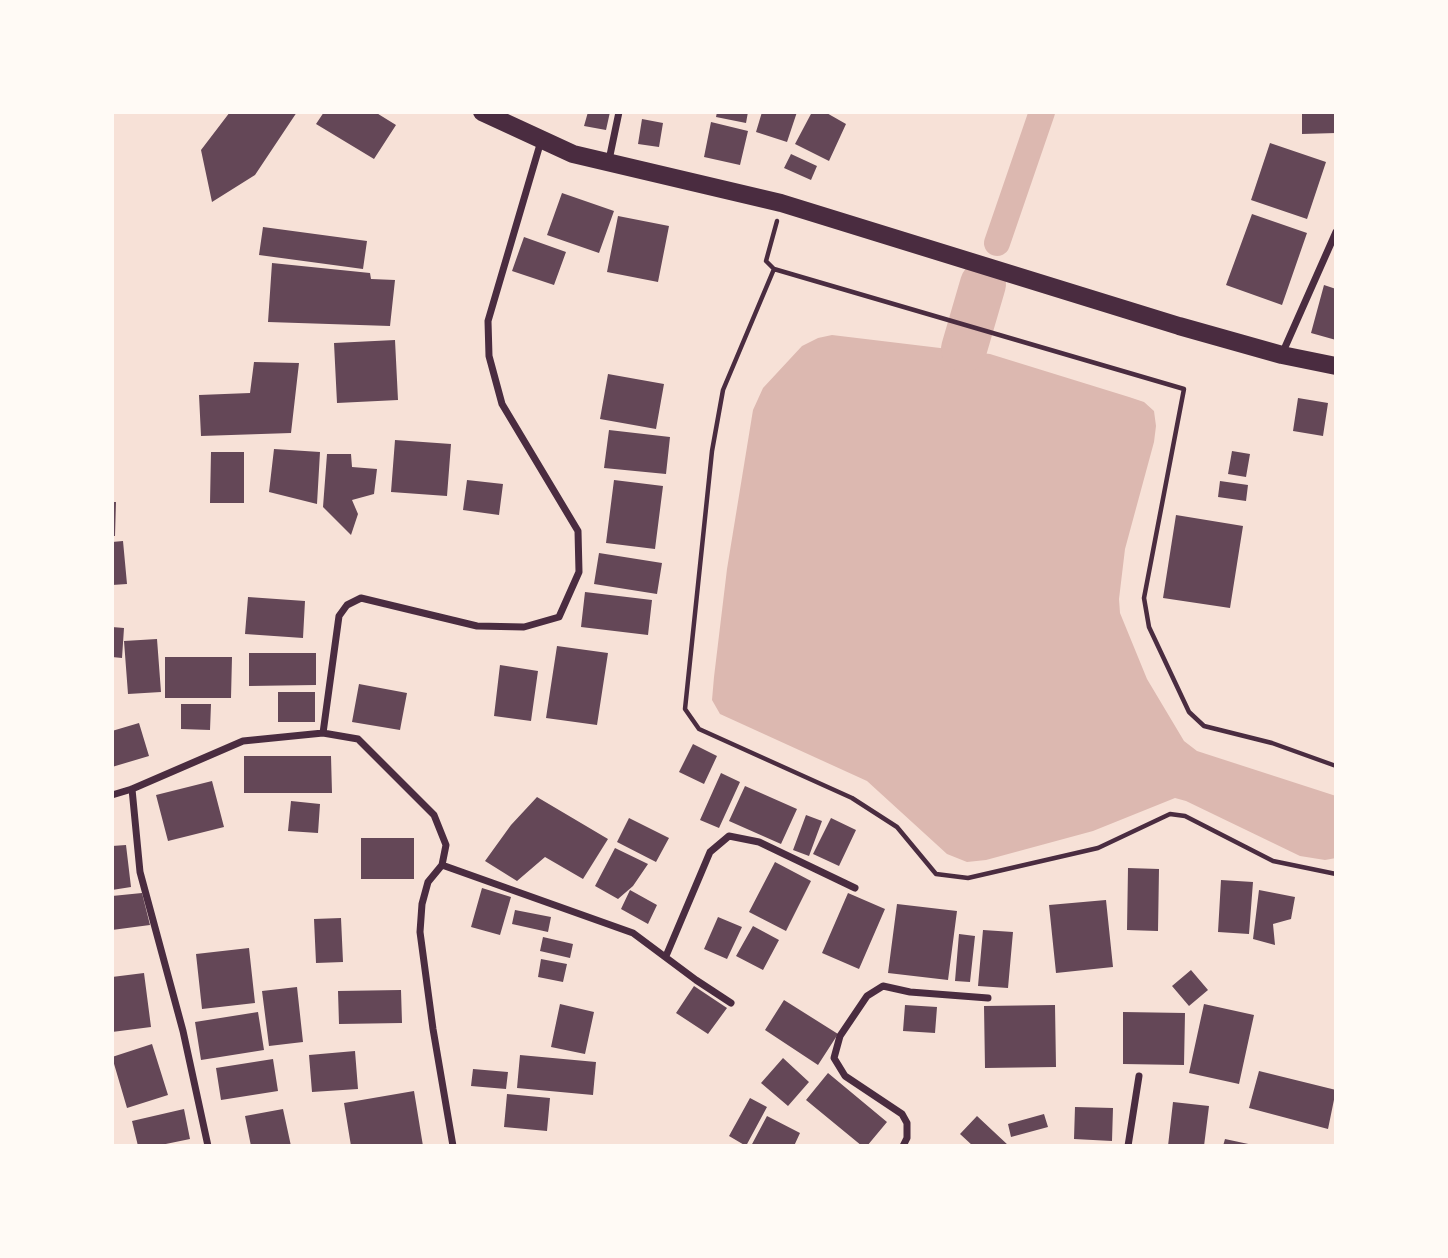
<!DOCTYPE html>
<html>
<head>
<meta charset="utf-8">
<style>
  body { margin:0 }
  #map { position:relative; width:1448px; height:1258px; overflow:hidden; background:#f7e1d7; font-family:Karla,sans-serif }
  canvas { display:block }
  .frame { position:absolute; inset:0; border:114px solid #fffaf5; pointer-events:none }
</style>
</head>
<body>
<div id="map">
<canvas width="1448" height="1258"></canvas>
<div class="frame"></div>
</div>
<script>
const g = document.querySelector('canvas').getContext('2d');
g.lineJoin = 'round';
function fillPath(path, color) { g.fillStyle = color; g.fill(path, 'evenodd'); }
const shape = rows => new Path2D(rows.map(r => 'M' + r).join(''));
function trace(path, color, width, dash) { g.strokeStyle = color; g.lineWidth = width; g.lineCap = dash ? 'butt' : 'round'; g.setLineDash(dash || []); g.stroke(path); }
fillPath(shape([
  [832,335,990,354,1129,397,1144,402,1154,411,1156,426,1154,442,1125,549,1119,599,1120,613,1147,679,1184,741,1197,751,1336,796,1336,858,1325,860,1300,856,1186,801,1175,798,1093,831,986,860,967,862,947,854,867,781,720,714,712,700,714,677,727,569,753,410,763,388,802,346,818,338]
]), '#dcb8b0');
trace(shape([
  [997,243,1042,112]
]), '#dcb8b0', 26);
trace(shape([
  [964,349,983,284]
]), '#dcb8b0', 46);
fillPath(shape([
  [230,112,297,112,255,175,212,202,201,150],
  [324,112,375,112,396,125,374,159,316,124],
  [588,112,610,112,606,130,584,126],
  [717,112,748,112,746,123,716,117],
  [762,112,797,112,787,142,756,132],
  [812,112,825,112,846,124,829,161,795,144],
  [1302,112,1335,112,1336,133,1302,134],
  [642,119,663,123,659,147,638,144],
  [711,122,748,131,740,165,704,157],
  [1270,143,1326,162,1307,219,1251,200],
  [791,154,817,166,811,180,784,168],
  [562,193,614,211,599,253,547,235],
  [1252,214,1307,233,1282,305,1226,285],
  [618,216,669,226,658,282,607,272],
  [263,227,367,241,363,269,259,255],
  [524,237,566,252,554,285,512,271],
  [272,263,370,273,371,279,395,280,390,326,268,322],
  [1324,285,1336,289,1336,340,1311,333],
  [395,340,398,400,337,403,334,343],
  [254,362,299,363,291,433,201,436,199,395,250,393],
  [608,374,664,384,656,429,600,419],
  [1298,398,1328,403,1323,436,1293,431],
  [609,430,670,437,666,474,604,468],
  [395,440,451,444,447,496,391,492],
  [274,449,320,452,317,504,269,492],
  [1232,451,1250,454,1246,477,1228,474],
  [211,452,244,452,244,503,210,503],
  [327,454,351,454,352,467,377,469,374,494,352,500,358,514,351,535,323,507],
  [467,480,503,484,499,515,463,510],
  [614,480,663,486,655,549,606,543],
  [1220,481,1248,485,1246,501,1218,497],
  [112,502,116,502,115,536,112,536],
  [1176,515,1243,526,1230,608,1163,598],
  [123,541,127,584,112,585,112,542],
  [599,553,662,563,657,594,594,584],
  [585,592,652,600,648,635,581,627],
  [248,597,305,601,303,638,245,634],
  [112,627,124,628,122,658,112,657],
  [157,639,161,692,128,694,124,641],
  [557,646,608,653,597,725,546,718],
  [249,653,316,653,316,685,249,686],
  [165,657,232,657,231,698,165,698],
  [500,665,538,671,531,721,494,716],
  [359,684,407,693,400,730,352,722],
  [278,692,315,692,315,722,278,722],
  [181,704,211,704,210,730,181,729],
  [139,723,149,756,112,767,112,731],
  [693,744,717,756,704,784,679,772],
  [244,756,331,756,332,793,244,793],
  [721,773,740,782,719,828,700,820],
  [212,781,224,827,168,841,156,795],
  [745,786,797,809,781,844,729,821],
  [537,797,608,839,583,879,545,857,517,881,485,861,511,825],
  [291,801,320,804,318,833,288,831],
  [806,815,822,821,809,856,793,850],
  [629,818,669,838,656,862,617,842],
  [831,818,856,830,839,866,813,854],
  [361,838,414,838,414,879,361,879],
  [126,845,131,887,112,890,112,846],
  [615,848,648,864,633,886,618,899,595,886],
  [775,862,811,881,786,931,749,912],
  [1128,868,1159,869,1158,931,1127,930],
  [1221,880,1253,882,1249,934,1218,932],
  [482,888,511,897,500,935,471,927],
  [630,890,657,905,648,924,621,909],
  [1259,890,1295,897,1291,919,1273,924,1275,945,1253,939],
  [142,893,150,925,112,930,112,896],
  [848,893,885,909,859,969,822,953],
  [1106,900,1113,967,1056,973,1049,905],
  [897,904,957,911,948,980,888,973],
  [515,910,551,917,548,932,512,924],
  [718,917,742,927,727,959,704,949],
  [341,918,343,962,316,963,314,919],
  [753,926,779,940,763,970,736,956],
  [983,930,1013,932,1008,988,978,986],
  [959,934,975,936,970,982,955,981],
  [543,937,573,944,570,958,540,951],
  [249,948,255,1003,202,1009,196,954],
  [541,959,567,964,563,982,538,977],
  [1191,970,1208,990,1189,1006,1172,986],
  [144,973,151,1027,112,1032,112,977],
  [694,986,727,1008,708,1034,676,1013],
  [297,987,303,1042,269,1046,262,991],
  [401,990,402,1023,339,1024,338,991],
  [784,1000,838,1034,818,1065,765,1030],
  [560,1004,594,1012,585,1054,551,1047],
  [1204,1004,1254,1015,1239,1084,1189,1073],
  [905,1005,937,1007,935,1033,903,1031],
  [1055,1005,1056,1067,985,1068,984,1006],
  [258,1012,264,1050,201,1060,195,1022],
  [1123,1012,1185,1013,1184,1065,1123,1064],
  [152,1044,168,1095,127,1108,112,1057],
  [355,1051,358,1089,312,1092,309,1055],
  [520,1055,596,1062,593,1095,517,1088],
  [783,1058,809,1082,788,1106,761,1083],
  [273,1059,278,1091,221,1100,216,1068],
  [473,1069,508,1072,506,1089,471,1086],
  [1259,1071,1336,1090,1328,1129,1249,1108],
  [828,1073,887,1122,867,1146,862,1146,806,1100],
  [414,1091,423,1146,351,1146,344,1103],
  [507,1094,550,1098,547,1131,504,1127],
  [750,1098,767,1107,746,1146,729,1136],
  [1173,1102,1209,1106,1204,1146,1168,1146],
  [1075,1107,1113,1108,1112,1141,1074,1139],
  [184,1109,190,1139,156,1146,138,1146,132,1121],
  [283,1109,291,1146,251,1146,245,1116],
  [1044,1114,1048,1127,1011,1137,1008,1124],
  [767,1116,800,1133,794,1146,751,1146],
  [977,1116,1009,1146,973,1146,960,1134],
  [1225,1139,1253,1145,1253,1146,1223,1146]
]), '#644757');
trace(shape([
  [774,269,766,261,777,221],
  [1336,766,1272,743,1204,726,1189,712,1149,627,1144,598,1184,389,774,269,723,390,712,451,685,709,699,729,852,798,897,827,936,874,968,878,1098,848,1170,814,1185,816,1273,861,1336,874]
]), '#4a2c40', 4.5);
trace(shape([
  [609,160,619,112],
  [1282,354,1336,232],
  [132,789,140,872,183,1031,208,1146],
  [112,795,132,789,243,741,323,733],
  [442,865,633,933,696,980,731,1003],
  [666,956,710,852,729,836,759,842,855,888],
  [453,1146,433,1029,420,932,422,904,428,882,442,865,446,845,434,815,358,739,323,733,339,616,347,605,361,598,477,626,524,627,559,617,579,572,578,531,502,404,489,356,488,321,541,141],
  [903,1146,907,1138,907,1123,902,1114,845,1076,834,1058,840,1036,867,996,883,986,910,992,988,998],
  [1128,1146,1139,1076]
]), '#4a2c40', 7);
trace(shape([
  [482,112,573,154,781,203,1179,326,1282,355,1336,366]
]), '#4a2c40', 18);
</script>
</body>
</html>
